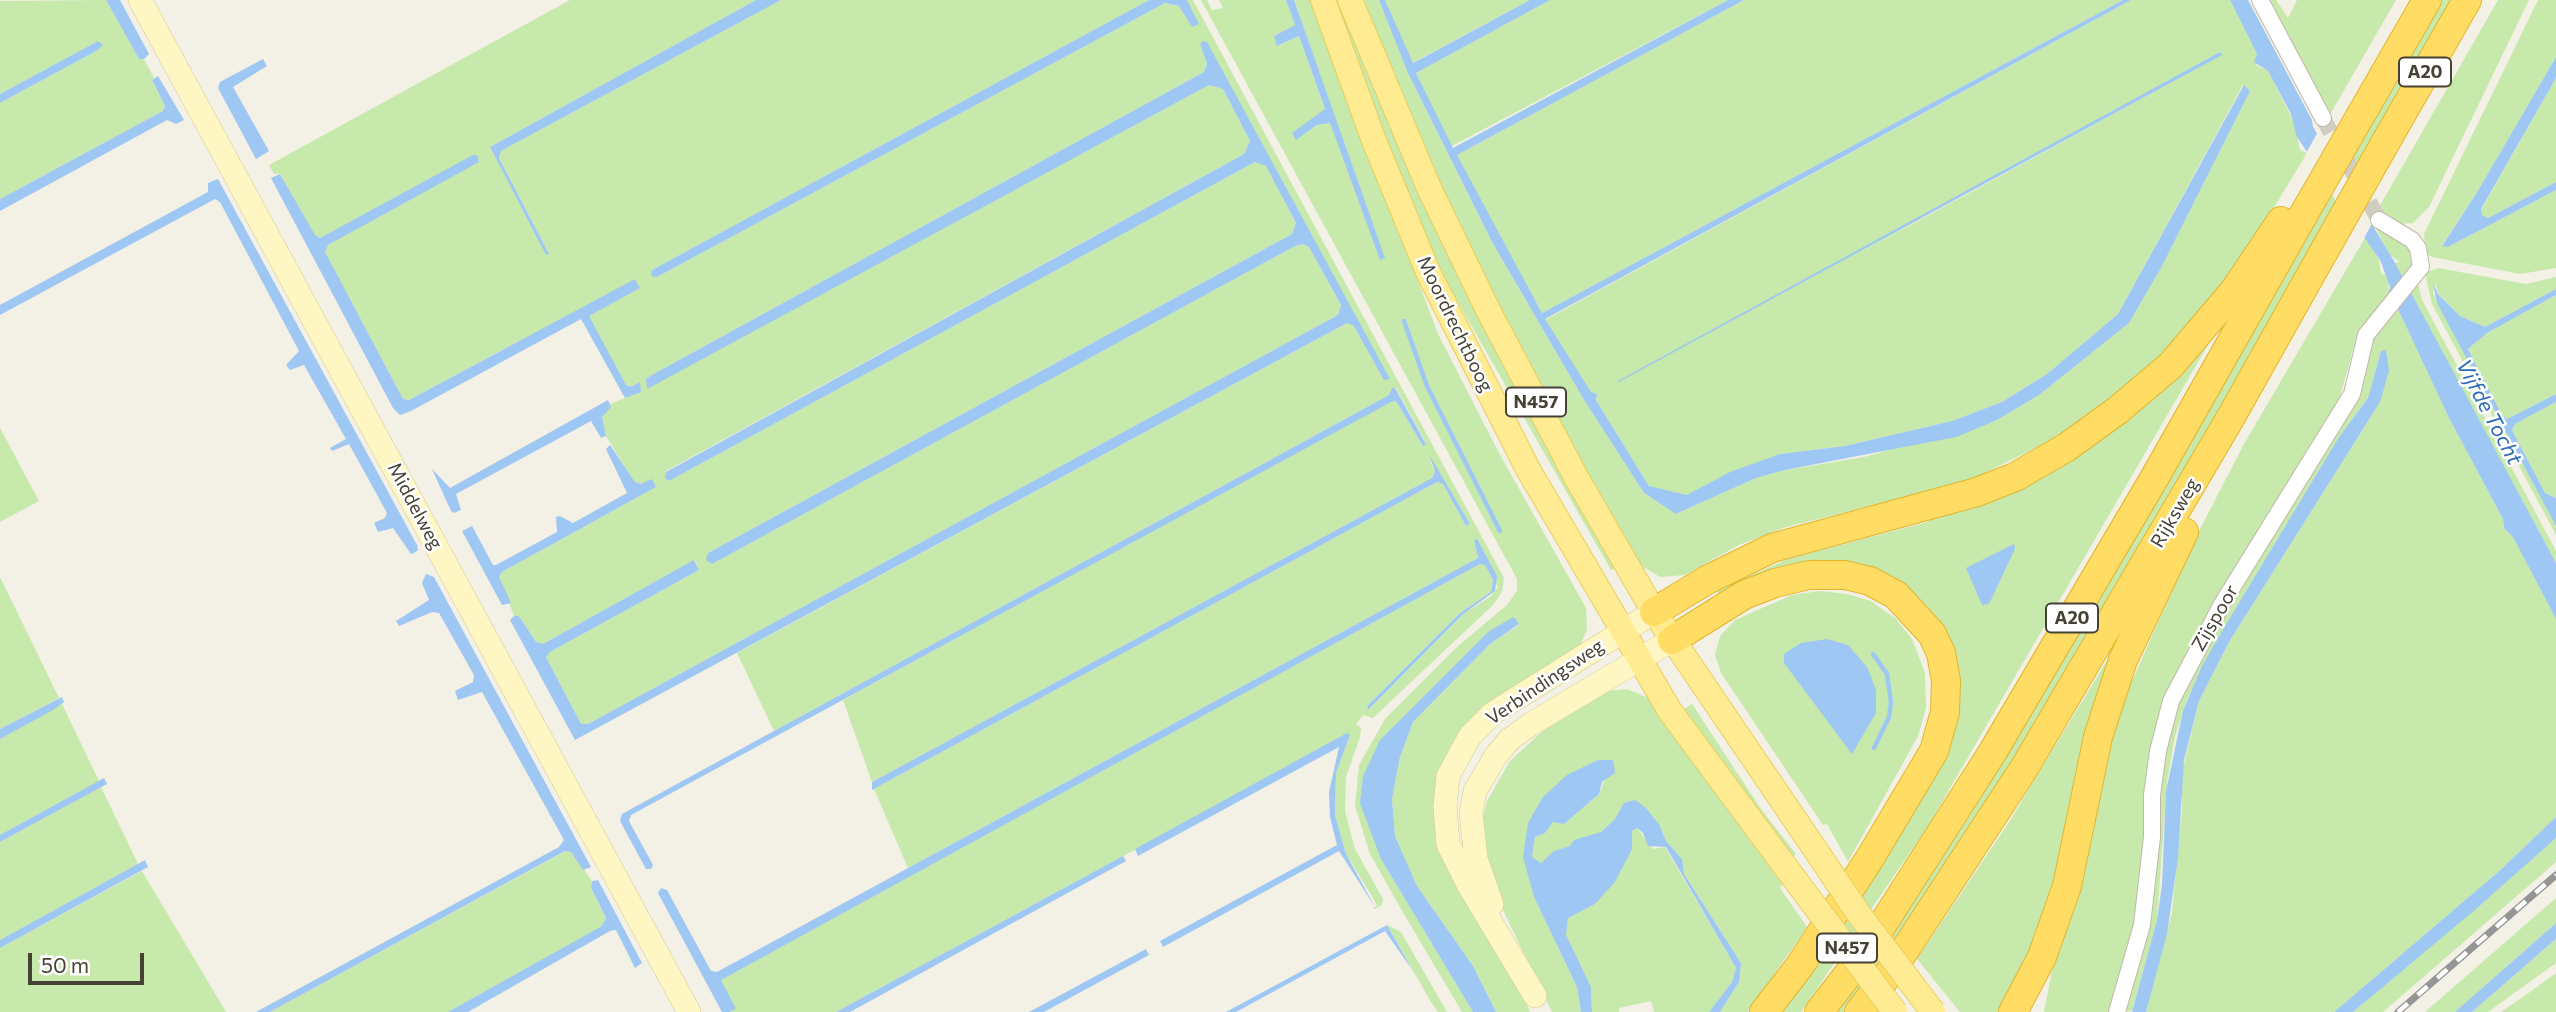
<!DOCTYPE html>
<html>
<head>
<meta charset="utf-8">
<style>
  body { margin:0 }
  #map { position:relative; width:2556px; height:1012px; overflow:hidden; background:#f3f0e5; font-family:Commissioner,sans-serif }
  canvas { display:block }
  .scale { position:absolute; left:28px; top:953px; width:116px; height:32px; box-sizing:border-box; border:4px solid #464134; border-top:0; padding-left:9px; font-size:21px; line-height:24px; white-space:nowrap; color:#464134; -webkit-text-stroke:5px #fff; paint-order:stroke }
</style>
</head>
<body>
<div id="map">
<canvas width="2556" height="1012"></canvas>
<div class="scale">50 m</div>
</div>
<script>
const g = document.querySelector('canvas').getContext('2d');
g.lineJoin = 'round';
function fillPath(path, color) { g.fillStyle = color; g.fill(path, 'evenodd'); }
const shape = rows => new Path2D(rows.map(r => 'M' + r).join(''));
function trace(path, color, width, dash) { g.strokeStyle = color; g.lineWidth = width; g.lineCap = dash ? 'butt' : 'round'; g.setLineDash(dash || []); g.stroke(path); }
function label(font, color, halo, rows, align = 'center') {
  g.font = font + ' Commissioner,sans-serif'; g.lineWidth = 5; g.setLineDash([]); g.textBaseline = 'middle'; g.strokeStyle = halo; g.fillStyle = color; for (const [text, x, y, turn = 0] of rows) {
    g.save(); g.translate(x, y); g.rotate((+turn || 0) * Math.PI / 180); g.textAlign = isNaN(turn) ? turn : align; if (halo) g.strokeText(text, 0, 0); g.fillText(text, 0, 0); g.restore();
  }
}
fillPath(shape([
  [106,0,139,59,144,59,154,78,152,81,165,106,163,111,0,199,0,103,98,50,98,41,0,94,0,1],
  [570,0,756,0,490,147,546,254,549,254,499,158,501,151,781,0,1149,0,652,270,657,277,1165,3,1179,6,1192,26,1198,24,1187,0,1193,0,1504,578,1502,592,1493,605,1373,718,1363,715,1356,724,1361,728,1360,737,1346,777,1345,811,1355,849,1383,899,1382,905,1375,909,1373,908,1377,905,1346,854,1335,815,1336,773,1350,735,1346,735,836,1012,729,1012,735,1009,720,980,1480,564,1485,565,1493,580,1491,592,1460,613,1367,706,1368,710,1462,615,1491,596,1498,587,1474,540,1478,558,908,868,874,789,1437,482,1443,484,1466,526,1470,524,1429,459,1435,472,1432,478,872,782,843,700,1391,401,1396,401,1423,446,1426,443,1396,388,1392,388,1389,395,774,731,737,653,1347,323,1354,326,1384,380,1200,44,1207,64,1204,72,650,376,646,379,647,388,1209,85,1223,89,1250,141,1244,154,666,471,669,481,1255,162,1266,165,1296,223,1292,234,708,553,712,564,1295,246,1303,244,1309,247,1341,305,1338,315,588,724,581,724,546,657,550,652,699,570,695,560,543,644,536,642,519,616,514,616,499,577,502,572,656,487,634,482,606,436,602,417,610,404,625,398,640,382,630,387,626,385,589,321,589,316,639,288,517,342,409,400,403,399,325,253,327,246,477,155,320,238,315,236,280,174,274,174,269,165],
  [1201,0,1207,0,1212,10,1223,8,1219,0,1286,0,1295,25,1274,36,1278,46,1299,36,1325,110,1296,139,1318,125,1330,123,1380,259,1384,258,1294,0,1313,0,1438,334,1499,453,1586,608,1587,629,1579,649,1503,699,1437,803,1530,1012,1496,1012,1473,966,1417,886,1395,836,1392,799,1400,757,1413,722,1490,644,1519,625,1514,617,1380,740,1381,859,1473,1012,1462,1012,1405,916,1370,854,1355,806,1359,765,1385,719,1458,646,1507,605,1517,591,1517,579],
  [1331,0,1340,0,1617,567,1611,570,1423,241],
  [1360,0,1379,0,1407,71,1492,242,1584,400,1644,493,1676,514,1756,478,1785,470,1864,457,1997,420,2039,395,2129,323,2161,268,2250,91,2243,85,2118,314,2047,374,2002,402,1952,421,1845,446,1780,454,1687,495,1655,488,1649,486,1596,400,1597,394,1591,393,1545,320,2131,0,2230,0,2257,54,2256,65,2268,71,2295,124,2300,150,2307,153,2264,224,2208,303,2156,361,2126,387,2057,437,1969,481,1786,527,1739,545,1685,575,1660,577,1635,562,1463,241],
  [2220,52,2221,55,1849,259],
  [1385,0,1530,0,1412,63],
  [1550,0,1728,0,1450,147,1416,73],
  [1744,0,2123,0,1542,313,1456,159,1457,155],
  [2265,0,2276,0,2288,18,2297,0,2396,0,2328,118],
  [2438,0,2455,0,2071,668,1978,818,1855,999,1845,1012,1834,1012],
  [2498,0,2529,0,2429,207,2413,223,2400,224,2378,209],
  [2538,0,2556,0,2556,57,2476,194,2442,245,2448,247,2556,190,2556,268,2520,274,2432,257,2426,253,2424,234],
  [2556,78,2556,182,2488,218,2482,216,2481,210],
  [2375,227,2410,248,2413,263,2402,280,2394,263,2400,262,2390,255],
  [2366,236,2379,261,2381,274,2388,275,2389,294,2356,339,2339,400,2195,638,2167,695,2145,815,2143,878,2136,930,2110,1012,2044,1012,2055,955,2120,708,2198,533,2244,444],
  [2438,268,2526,284,2556,277,2556,289,2485,327,2460,316,2438,293,2435,283,2433,293,2556,526,2556,535,2432,304,2425,273],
  [2418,284,2422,300,2556,551,2556,563,2409,293],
  [2556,295,2556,394,2507,419,2502,415,2468,349,2487,333],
  [2397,307,2449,418,2503,519,2504,528,2513,537,2556,619,2556,817,2497,873,2334,1012,2146,1012,2172,912,2182,810,2182,772,2199,701,2229,642,2375,410,2388,375,2386,350,2380,354,2368,398,2339,437,2228,621,2187,700,2175,736,2167,782,2157,920,2132,1011,2123,1012,2137,973,2150,918,2158,794,2169,730,2191,671,2331,436,2361,394,2375,333],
  [2226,314,1928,826,1801,1012,1780,1012,1929,784,1936,619,1902,583,1842,561,1798,563,1764,574,1719,597,1717,590,1788,559,1924,523,1993,492],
  [2556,402,2556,498,2545,493,2512,430,2515,424],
  [0,428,39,501,0,522],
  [0,577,59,698,0,729],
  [1820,591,1847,594,1871,601,1896,619,1912,639,1925,673,1926,708,1918,736,1848,862,1827,824,1823,825,1721,673,1715,655,1720,636,1735,620,1792,595],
  [2137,611,2061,874,2004,1012,1960,1012,1917,959,2009,822],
  [1627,689,1648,698,1733,811,1783,884,1780,888,1807,927,1748,1012,1720,1012,1739,982,1741,963,1684,874,1682,859,1666,841,1660,826,1615,819,1601,832,1550,855,1541,863,1532,857,1535,837,1545,833,1553,822,1564,824,1599,794,1613,760,1528,823,1534,897,1577,987,1581,1012,1552,1012,1486,875,1482,821,1487,801,1510,761,1548,726,1606,691],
  [62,704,99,781,0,835,0,739],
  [1692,704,1761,809,1796,854,1792,858,1681,711],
  [101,787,138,864,0,940,0,842],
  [1637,828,1653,849,1665,847,1736,968,1732,982,1709,1012,1654,1012,1651,1001,1619,1008,1619,1012,1592,1012,1591,987,1565,935,1568,918,1595,904,1632,849,1632,831],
  [2556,838,2556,862,2383,1012,2353,1012],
  [566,851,571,852,592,881,591,888,606,919,603,926,448,1012,270,1012],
  [142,871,226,1012,0,1012,0,948],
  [2556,898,2556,923,2455,1012,2425,1012],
  [1387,925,1401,932,1447,1012,1438,1012,1431,1002],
  [2556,939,2556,963,2488,1012,2472,1012],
  [2556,973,2556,1012,2501,1012,2530,992]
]), '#c7e9ac');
fillPath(shape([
  [106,0,120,0,149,54,144,59,139,59],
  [756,0,781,0,501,151,499,158,549,254,546,255,490,147],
  [1149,0,1187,0,1199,24,1192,27,1179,6,1165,3,657,277,651,276,652,270],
  [1286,0,1294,0,1385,258,1380,260,1330,123,1317,125,1296,140,1292,133,1325,109,1299,36,1277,46,1274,36,1295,25],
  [1379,0,1385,0,1413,63,1530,0,1550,0,1416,73,1453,148,1728,0,1744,0,1457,155,1542,313,2123,0,2131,0,1545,319,1591,392,1597,394,1596,400,1649,486,1687,495,1730,472,1780,454,1845,446,1952,421,2002,402,2047,374,2118,314,2244,85,2250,91,2161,268,2129,323,2039,395,1997,420,1956,437,1785,470,1756,478,1676,514,1644,493,1584,400,1492,242,1407,71],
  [2230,0,2248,0,2312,120,2313,127,2394,261,2556,563,2556,619,2513,537,2504,528,2503,519,2449,418,2397,307,2387,297,2390,287,2381,262,2297,137,2291,114,2268,71,2254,62,2257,54],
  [98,41,103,45,98,50,0,103,0,94],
  [1203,41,1207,42,1390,379,1384,380,1354,326,1347,323,575,740,510,620,514,616,519,616,536,642,543,644,694,560,699,570,550,652,546,657,581,724,588,724,1338,315,1341,305,1309,247,1303,244,1295,246,712,564,706,560,708,553,1292,234,1296,223,1266,166,1255,162,669,481,665,478,666,472,1244,154,1250,141,1223,89,1209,85,647,389,646,379,650,376,1204,72,1207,64,1200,44],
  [2220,52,2222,55,1617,383,1618,381],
  [2556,57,2556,78,2481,209,2482,215,2488,218,2556,182,2556,190,2448,247,2442,246,2476,194],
  [263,59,267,66,233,87,269,151,256,159,218,88,220,82],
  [158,76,184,120,176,124,167,120,0,211,0,199,163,111,165,106,152,80],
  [473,155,477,155,479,162,328,245,325,252,403,399,409,400,635,279,640,288,589,316,626,385,630,387,640,382,641,392,625,398,581,319,411,411,400,415,393,408,271,178,280,174,315,235,320,238],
  [218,179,417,545,418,550,414,553,411,554,393,528,378,532,374,523,385,518,387,513,349,444,332,451,330,448,346,439,304,365,290,370,286,365,299,351,220,202,215,199,0,315,0,305,208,192,208,183],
  [2433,283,2438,294,2460,316,2485,327,2556,289,2556,295,2487,333,2468,349,2502,415,2507,419,2556,394,2556,402,2515,424,2512,430,2545,493,2556,498,2556,526,2437,303],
  [2386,350,2389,371,2380,402,2229,642,2199,701,2184,760,2178,858,2167,934,2146,1012,2132,1012,2157,920,2162,885,2166,791,2183,711,2202,666,2228,621,2339,437,2368,398,2381,351],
  [1392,388,1395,388,1426,444,1423,446,1396,401,1391,402,631,815,629,821,653,865,651,869,646,869,620,821,622,814,1389,395],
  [608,400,611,407,602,417,606,436,601,438,591,421,456,494,461,510,454,513,451,511,432,469,450,488],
  [610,445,635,482,641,484,652,479,656,487,502,572,499,577,511,603,502,605,462,531,472,526,493,565,496,565,557,532,556,517,560,516,573,523,627,493,606,449],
  [1430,456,1470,524,1466,526,1443,484,1437,482,872,790,872,782,1432,478,1435,472],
  [1477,539,1497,576,1495,591,1462,615,1368,710,1367,706,1460,613,1491,592,1493,580,1485,565,1480,564,721,980,736,1009,729,1012,722,1012,658,893,661,888,667,890,711,971,717,972,1478,558,1474,540],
  [2014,544,2015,549,1989,604,1982,605,1966,568],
  [426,574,434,577,591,867,583,870,571,852,565,851,270,1012,256,1012,559,847,564,840,482,692,458,700,455,691,473,682,474,675,439,613,432,612,399,626,396,621,429,600,422,583],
  [1514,617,1519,624,1490,644,1413,722,1400,757,1392,799,1395,836,1417,886,1473,966,1496,1012,1473,1012,1381,859,1360,803,1363,776,1380,740,1489,631],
  [1827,639,1848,645,1867,667,1876,690,1876,713,1852,754,1784,663,1784,654,1801,643],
  [62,697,64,702,53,710,0,739,0,729],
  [1347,733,1350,735,1336,773,1335,815,1346,854,1375,907,1339,851,1163,947,1160,941,1337,845,1330,817,1329,792,1339,747,1138,856,1135,849],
  [1598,760,1613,760,1615,773,1602,782,1599,794,1564,824,1553,822,1545,833,1535,837,1532,857,1541,863,1554,851,1570,846,1574,840,1601,832,1615,819,1624,803,1635,800,1646,808,1660,826,1666,841,1682,859,1684,874,1741,963,1739,982,1720,1012,1709,1012,1732,982,1736,968,1666,847,1648,846,1643,833,1637,828,1632,831,1632,849,1615,882,1595,904,1568,918,1566,935,1591,987,1592,1012,1581,1012,1577,987,1534,897,1523,857,1528,823,1543,797,1567,775],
  [104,778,107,784,0,842,0,835],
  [2556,817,2556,838,2476,909,2353,1012,2334,1012,2497,873],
  [1123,856,1126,861,850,1012,836,1012],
  [145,860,148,867,0,948,0,940],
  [598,880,642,963,635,968,616,930,610,931,468,1012,448,1012,602,926,606,918,591,888,592,881],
  [2556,923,2556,939,2472,1012,2455,1012],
  [1387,925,1413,971,1385,931,1236,1012,1226,1012],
  [1146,949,1149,955,1044,1012,1029,1012]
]), '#9ec7f3');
fillPath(shape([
  [2319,130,2373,222,2363,240,2305,155]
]), '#f3f0e5');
trace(shape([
  [1404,321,1427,386,1500,531],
  [1873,654,1887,674,1891,702,1889,717,1874,748]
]), '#9ec7f3', 4.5);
trace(shape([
  [2323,118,2379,220]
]), '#d0cdc2', 16, [16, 8]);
const street = shape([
  [2260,0,2323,118],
  [2117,1012,2142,925,2152,837,2152,795,2158,751,2171,701,2222,604,2352,394,2366,335,2421,267,2418,248,2412,240,2379,220]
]);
const secondary = shape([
  [140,0,689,1012],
  [1492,904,1476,859,1471,813,1475,791,1495,757,1509,740,1531,724,1672,640],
  [1535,996,1468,884,1448,844,1445,807,1448,776,1470,736,1493,713,1654,612]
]);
const primary = shape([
  [1323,0,1373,138,1428,272,1529,471,1670,711,1799,885],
  [1350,0,1429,188,1488,310,1576,477,1654,612,1819,855]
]);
const highway = shape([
  [2362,113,2427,0],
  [2384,145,2467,0],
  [1654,612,1707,580,1772,548,1977,492,2015,477,2067,447,2118,410,2171,365,2234,291,2281,221],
  [1672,640,1744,595,1775,583,1809,575,1845,575,1870,581,1896,595,1932,634,1941,653,1946,681,1945,712,1934,751,1870,858,1799,967,1764,1012],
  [1819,1012,1863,955,1992,753,2155,477,2305,212],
  [1859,1012,1891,971,2023,770,2231,417,2323,253],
  [2013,1012,2042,957,2067,886,2098,737,2123,660,2184,532]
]);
trace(street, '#bfb9a7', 18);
trace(secondary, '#d5cb92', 24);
trace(primary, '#e8ce5e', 26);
trace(highway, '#e3b52e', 30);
trace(street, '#fff', 16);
trace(secondary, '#fff7c3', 23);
trace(primary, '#ffec92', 24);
trace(highway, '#ffdd64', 28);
const rail = shape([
  [2398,1012,2556,875]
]);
trace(rail, '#959595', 7);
trace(rail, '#fff', 4.5, [13]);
const primaryBridge = shape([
  [1819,855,1858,913,1933,1012],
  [1799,885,1895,1012]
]);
const highwayBridge = shape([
  [2305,212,2362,113],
  [2323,253,2384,145]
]);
trace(primaryBridge, '#e8ce5e', 26, []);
trace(highwayBridge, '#e3b52e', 30, []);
trace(primaryBridge, '#ffec92', 24);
trace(highwayBridge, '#ffdd64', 28);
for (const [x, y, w] of [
  [2425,72,52],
  [1536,402,60],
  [2072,618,52],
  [1847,948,60]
]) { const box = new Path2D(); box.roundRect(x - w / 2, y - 14.5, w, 29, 5); g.fillStyle = '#fff'; g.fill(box); trace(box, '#464134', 2); }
label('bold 18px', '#464134', null, [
  ["A20",2425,72],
  ["N457",1536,402],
  ["A20",2072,618],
  ["N457",1847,948]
]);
label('19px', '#464134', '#fff', [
  ["Moordrechtboog",1455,324,64],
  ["Middelweg",415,506,62],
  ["Rijksweg",2175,513,-60],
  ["Zijspoor",2215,618,-60],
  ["Verbindingsweg",1545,682,-34]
]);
label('italic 21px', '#296bb6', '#fff', [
  ["Vijfde Tocht",2489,412,62]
]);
</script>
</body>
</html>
